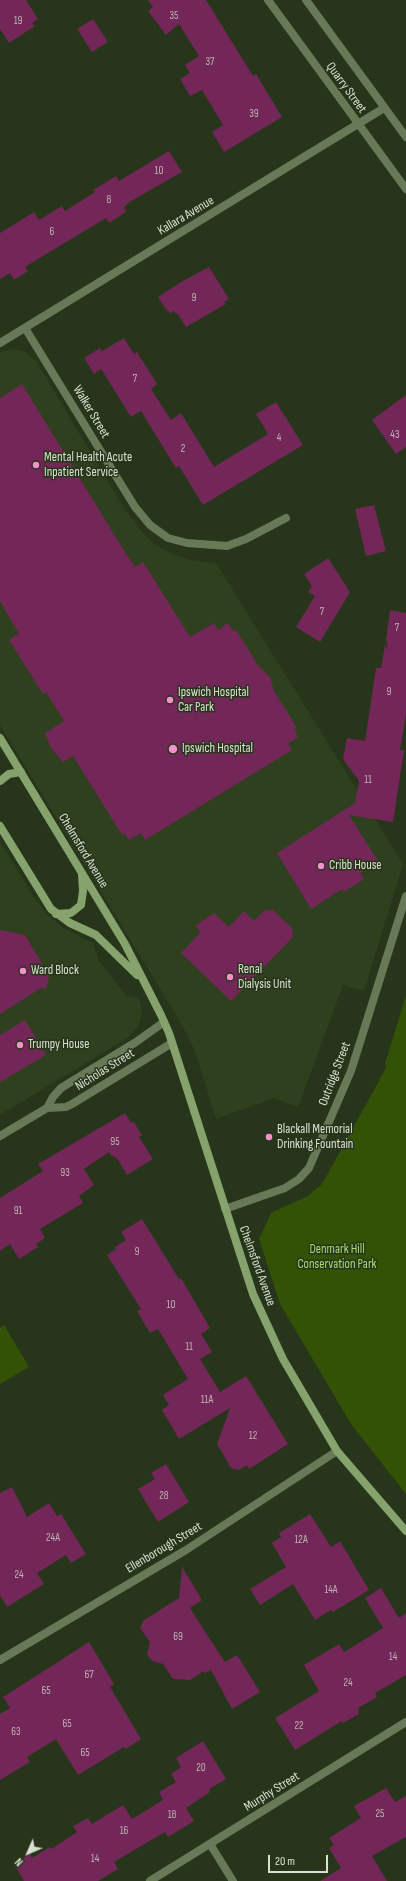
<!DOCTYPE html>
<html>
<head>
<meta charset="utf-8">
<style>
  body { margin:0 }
  #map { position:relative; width:406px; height:1881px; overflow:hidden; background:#27351a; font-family:"Sofia Sans Condensed",sans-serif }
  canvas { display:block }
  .north { position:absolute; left:8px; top:1833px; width:40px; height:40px; -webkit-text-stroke:3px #27351a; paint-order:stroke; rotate:225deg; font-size:11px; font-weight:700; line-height:16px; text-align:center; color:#d8e1d1 }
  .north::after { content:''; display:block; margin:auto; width:14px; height:18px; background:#d8e1d1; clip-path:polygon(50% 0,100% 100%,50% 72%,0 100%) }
  .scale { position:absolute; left:268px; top:1855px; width:60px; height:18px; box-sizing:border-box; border:2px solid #d8e1d1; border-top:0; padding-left:5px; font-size:12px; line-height:14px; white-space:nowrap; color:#d8e1d1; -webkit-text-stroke:3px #27351a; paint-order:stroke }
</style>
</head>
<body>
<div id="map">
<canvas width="406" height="1881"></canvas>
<div class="north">N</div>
<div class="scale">20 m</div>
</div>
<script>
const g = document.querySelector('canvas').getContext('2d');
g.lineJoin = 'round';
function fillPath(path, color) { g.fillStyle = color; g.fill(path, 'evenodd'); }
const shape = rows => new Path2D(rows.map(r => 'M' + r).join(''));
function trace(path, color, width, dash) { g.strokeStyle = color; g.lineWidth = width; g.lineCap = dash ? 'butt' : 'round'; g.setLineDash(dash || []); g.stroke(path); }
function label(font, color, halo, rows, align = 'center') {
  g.font = font + ' "Sofia Sans Condensed",sans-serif'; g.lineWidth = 3; g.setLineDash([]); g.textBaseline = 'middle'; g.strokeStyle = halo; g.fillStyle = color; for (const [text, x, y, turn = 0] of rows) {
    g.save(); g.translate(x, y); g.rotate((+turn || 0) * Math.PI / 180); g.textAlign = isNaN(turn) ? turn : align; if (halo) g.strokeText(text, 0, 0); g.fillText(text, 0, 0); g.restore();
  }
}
fillPath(shape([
  [14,349,24,351,36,361,125,510,142,532,156,545,172,554,195,561,216,563,403,864,364,991,343,985,298,1107,274,1098,216,1119,195,1051,182,1025,0,725,0,352],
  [0,841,35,899,47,914,63,928,93,943,99,961,127,996,137,998,140,1001,142,1011,138,1027,129,1037,0,1115]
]), '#2f401f');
fillPath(shape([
  [406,995,406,1494,351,1424,280,1304,259,1239,271,1213,308,1196,322,1184,386,1068,385,1064],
  [4,1325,29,1367,0,1384,0,1328]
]), '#335206');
fillPath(shape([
  [0,0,26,0,38,19,32,23,35,26,9,43,0,29],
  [148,0,206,0,253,76,256,74,282,117,224,152,212,132,223,125,202,90,190,96,180,79,190,73,185,65,199,56,179,24,166,35,148,11,153,7],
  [93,19,108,42,92,52,77,29],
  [169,151,182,172,131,201,124,207,126,212,109,223,106,218,25,267,28,271,14,280,10,273,0,279,0,233,34,212,39,220,62,206,65,211,95,192,93,190,116,176,119,181],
  [209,267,229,299,224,302,226,304,186,327,177,313,176,314,174,311,170,313,168,310,167,311,158,297,181,282],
  [124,338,134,354,137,352,157,384,151,389,171,420,181,413,214,467,268,434,256,414,276,402,303,445,203,505,179,466,176,468,141,411,131,417,101,369,94,374,84,358,100,348,102,351],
  [22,384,126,554,135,567,143,562,190,637,214,623,218,630,228,623,233,631,236,630,259,667,270,677,274,691,297,728,294,729,298,737,288,744,292,750,145,840,141,833,129,840,124,833,122,835,73,756,63,762,51,748,45,733,64,721,46,692,43,694,9,640,19,634,0,601,0,398],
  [406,395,406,447,396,454,372,420],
  [374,505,386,551,366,556,355,509],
  [328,558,350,592,320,642,296,627,315,596,308,592,312,586,304,574],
  [390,610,406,613,406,714,400,750,404,750,393,822,349,815,378,861,360,873,364,879,344,892,342,889,311,909,277,853,355,803,359,781,343,759,347,738,365,741,376,668,381,668,385,645,388,650,386,639],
  [265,910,273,910,293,929,292,938,231,1001,181,953,201,932,195,926,214,913,229,927,244,911,254,921],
  [0,930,25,935,49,976,46,989,41,988,0,1014],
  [25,1020,46,1055,0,1082,0,1035],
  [125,1113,131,1123,133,1121,142,1135,139,1137,153,1159,127,1175,118,1160,114,1156,112,1157,109,1152,84,1169,94,1185,79,1196,83,1203,40,1229,45,1238,36,1244,38,1247,19,1259,10,1244,0,1251,0,1198,43,1171,38,1164],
  [142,1219,179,1279,181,1278,210,1328,201,1334,212,1352,200,1359,220,1392,246,1376,288,1444,249,1469,247,1465,239,1470,231,1468,217,1444,230,1408,179,1439,162,1410,169,1405,163,1395,188,1379,158,1329,150,1333,137,1311,141,1309,107,1255,116,1249,115,1247,126,1240,121,1232],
  [166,1464,189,1502,158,1522,138,1489,155,1479,151,1473],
  [12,1487,27,1517,49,1503,57,1516,61,1514,86,1554,71,1563,66,1555,37,1573,44,1584,7,1607,0,1595,0,1493],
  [310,1514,331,1547,340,1541,369,1590,333,1612,331,1610,315,1620,293,1584,260,1605,250,1589,286,1567,272,1543,281,1537,279,1533],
  [182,1567,202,1600,190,1608,211,1641,225,1662,237,1655,260,1692,232,1709,211,1670,205,1673,204,1671,190,1680,173,1679,163,1664,152,1661,147,1654,150,1642,140,1628,144,1620,179,1598],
  [381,1588,399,1618,406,1613,406,1675,375,1693,377,1697,358,1708,359,1714,343,1723,342,1721,295,1750,275,1718,319,1691,304,1665,339,1644,344,1652,383,1628,365,1598],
  [89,1642,114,1684,110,1687,141,1739,126,1749,124,1747,78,1775,56,1739,27,1757,30,1762,0,1780,0,1714,10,1708,3,1697],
  [203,1741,226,1779,209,1789,210,1792,186,1808,194,1821,168,1837,165,1832,114,1862,118,1869,98,1881,24,1881,14,1864,30,1854,32,1858,50,1847,51,1849,77,1832,73,1826,88,1818,92,1824,123,1805,132,1819,163,1800,159,1792,176,1782,171,1774,181,1767,176,1758],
  [386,1788,395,1802,406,1796,406,1837,372,1856,387,1881,320,1881,341,1868,329,1848,334,1845,329,1838,361,1818,354,1806]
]), '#722758');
trace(shape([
  [268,0,406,189],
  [306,0,406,137],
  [25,328,135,507,150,525,168,538,187,543,227,546,246,539,286,518],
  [0,343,384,108],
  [47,1108,53,1097,61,1088,136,1042,164,1022],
  [0,1136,47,1108,66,1107,72,1104,172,1043],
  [225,1209,285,1188,299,1179,309,1168,351,1071,406,896],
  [0,1660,186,1550,337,1451],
  [210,1844,233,1881],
  [150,1881,406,1722]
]), '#687958', 8);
trace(shape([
  [0,738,125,944,161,1015,169,1033,253,1294,283,1359,337,1451,406,1531],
  [0,781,9,774,21,772],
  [0,826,51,909,70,923,96,935,137,975],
  [56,914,71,913,81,905,83,891,82,875]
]), '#86a36d', 8);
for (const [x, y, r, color] of [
  [36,465,4,"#f790ce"],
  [170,700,4,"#f790ce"],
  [173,749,5,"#f790ce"],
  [321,866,4,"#f790ce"],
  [23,971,4,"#f790ce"],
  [230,977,4,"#f790ce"],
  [20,1045,4,"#f790ce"],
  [269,1137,4,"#f790ce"]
]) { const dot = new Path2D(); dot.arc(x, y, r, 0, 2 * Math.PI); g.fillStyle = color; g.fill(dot); trace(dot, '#27351a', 1.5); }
label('11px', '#beb2b3', null, [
  ["35",174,16],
  ["19",18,21],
  ["37",210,62],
  ["39",254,114],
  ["10",159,171],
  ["8",109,200],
  ["6",52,232],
  ["9",194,298],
  ["7",135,379],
  ["43",395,435],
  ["4",279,438],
  ["2",183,449],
  ["7",322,612],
  ["7",397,628],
  ["9",389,692],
  ["11",368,780],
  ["95",115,1142],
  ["93",65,1173],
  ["91",18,1211],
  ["9",137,1252],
  ["10",171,1305],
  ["11",189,1347],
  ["11A",207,1400],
  ["12",253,1436],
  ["28",164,1496],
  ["24A",53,1538],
  ["12A",301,1540],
  ["24",19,1575],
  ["14A",331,1590],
  ["69",178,1637],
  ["14",393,1657],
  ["67",89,1675],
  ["24",348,1683],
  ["65",46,1691],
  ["65",67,1724],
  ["22",299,1726],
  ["63",16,1732],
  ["65",85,1753],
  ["20",201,1768],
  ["25",380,1814],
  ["18",172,1815],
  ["16",124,1831],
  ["14",95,1859]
]);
label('13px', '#d8e1d1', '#27351a', [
  ["Quarry Street",346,88,54],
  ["Kallara Avenue",186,216,-31],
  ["Walker Street",91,412,59],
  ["Chelmsford Avenue",83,851,59],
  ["Nicholas Street",105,1070,-32],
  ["Outridge Street",335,1074,-69],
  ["Chelmsford Avenue",257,1266,70],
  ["Ellenborough Street",164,1548,-31],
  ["Murphy Street",272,1792,-32]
]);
label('13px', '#d8e1d1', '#27351a', [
  ["Mental Health Acute",44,458],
  ["Inpatient Service",44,473],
  ["Ipswich Hospital",178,693],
  ["Car Park",178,708],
  ["Ipswich Hospital",182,749],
  ["Cribb House",329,866],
  ["Renal",238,970],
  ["Dialysis Unit",238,985],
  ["Ward Block",31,971],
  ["Trumpy House",28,1045],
  ["Blackall Memorial",277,1130],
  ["Drinking Fountain",277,1145]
], 'left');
label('13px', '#a8de72', '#27351a', [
  ["Denmark Hill",337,1250],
  ["Conservation Park",337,1265]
]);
</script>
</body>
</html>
